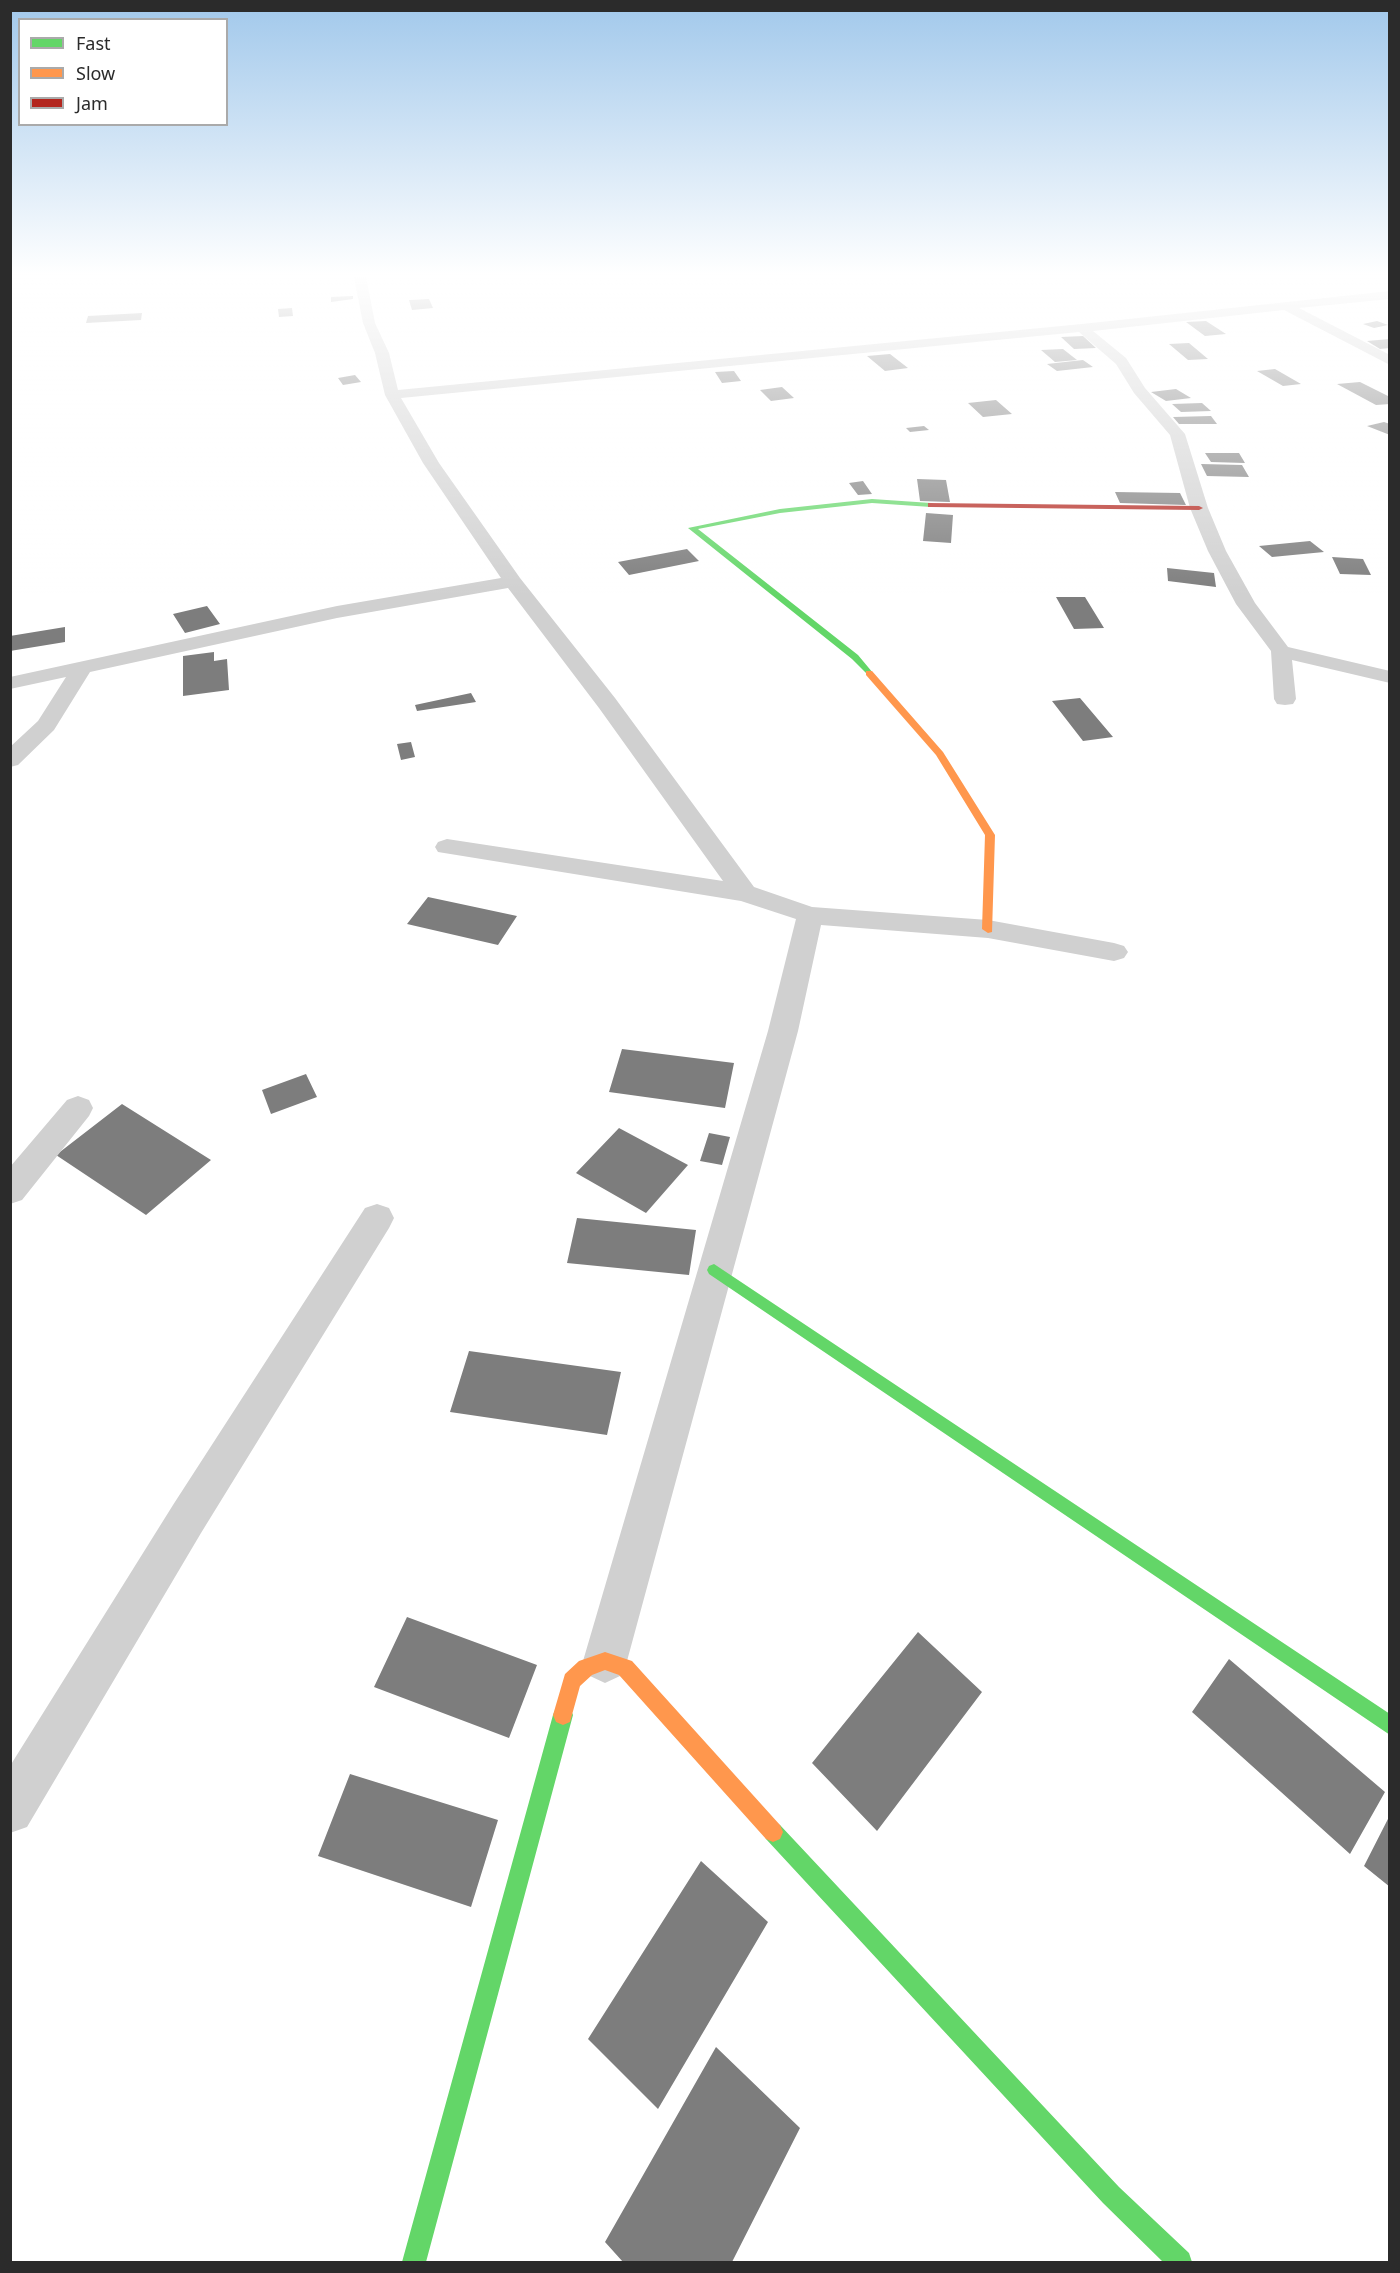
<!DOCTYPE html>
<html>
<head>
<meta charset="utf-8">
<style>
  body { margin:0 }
  #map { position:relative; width:1400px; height:2273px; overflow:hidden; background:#fff; font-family:"Noto Sans",sans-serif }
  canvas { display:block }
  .frame { position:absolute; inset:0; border:12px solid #2b2b2b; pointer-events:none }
  .legend { position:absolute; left:18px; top:18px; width:210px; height:108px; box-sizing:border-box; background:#fff; border:2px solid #aaa; margin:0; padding:8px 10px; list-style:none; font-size:18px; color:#2b2b2b }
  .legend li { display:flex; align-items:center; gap:12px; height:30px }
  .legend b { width:30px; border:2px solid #aaa }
</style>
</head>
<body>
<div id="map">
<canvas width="1400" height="2273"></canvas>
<div class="frame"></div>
<ul class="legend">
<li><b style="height:8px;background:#63d668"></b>Fast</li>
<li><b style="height:8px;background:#ff974d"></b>Slow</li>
<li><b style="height:8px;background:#b3261e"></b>Jam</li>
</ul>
</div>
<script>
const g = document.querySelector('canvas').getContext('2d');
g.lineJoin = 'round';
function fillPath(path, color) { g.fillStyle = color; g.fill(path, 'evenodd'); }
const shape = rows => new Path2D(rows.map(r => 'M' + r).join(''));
fillPath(shape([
  [353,296,353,299,331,302,331,297],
  [429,299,433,308,412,310,409,300],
  [292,308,293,316,279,317,278,309],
  [142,313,141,320,86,323,88,316],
  [1206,321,1226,334,1205,336,1186,322],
  [1377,321,1388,325,1374,328,1363,324],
  [1083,336,1096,348,1074,349,1061,337],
  [1390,339,1390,348,1380,349,1367,341],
  [1189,343,1208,359,1188,360,1169,344],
  [1063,349,1077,360,1055,362,1041,350],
  [890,354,908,368,885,371,867,356],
  [1083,360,1093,367,1057,371,1047,364],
  [1275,369,1301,384,1283,386,1257,371],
  [734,371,741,381,722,383,715,372],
  [355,375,361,382,343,385,338,378],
  [1360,382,1390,397,1390,404,1376,405,1337,384],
  [782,387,794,398,771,401,760,390],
  [1176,389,1191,398,1166,401,1151,392],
  [996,400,1012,414,983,417,968,403],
  [1202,403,1211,411,1181,412,1172,404],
  [1211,416,1217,424,1179,424,1173,417],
  [1384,422,1390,424,1390,435,1367,426],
  [924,426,929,430,910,432,906,428],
  [1205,453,1239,453,1245,463,1211,462],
  [1201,464,1242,465,1249,477,1207,476],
  [917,479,946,480,950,502,920,501],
  [863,481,872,494,858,495,849,483],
  [1115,492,1180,493,1186,505,1120,503],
  [926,513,953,515,951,543,923,541],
  [1310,541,1324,552,1272,557,1259,546],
  [687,549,699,561,629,575,618,562],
  [1332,557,1363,559,1371,575,1340,574],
  [1167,568,1214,573,1216,587,1168,581],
  [1056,597,1085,597,1104,628,1074,629],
  [207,606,220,624,185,633,173,614],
  [65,627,65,642,10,651,10,636],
  [214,652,214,661,227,659,229,690,183,696,183,656],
  [471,693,476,702,417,711,415,705],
  [1080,698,1113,737,1083,741,1052,701],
  [411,742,415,757,401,760,397,744],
  [428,897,517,916,498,945,407,924],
  [622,1049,734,1063,725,1108,609,1092],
  [306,1074,317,1097,271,1114,262,1090],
  [122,1104,211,1160,146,1215,56,1155],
  [619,1128,688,1165,646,1213,576,1173],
  [709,1133,730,1137,722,1165,700,1161],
  [577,1218,696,1230,689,1275,567,1263],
  [469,1351,621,1372,607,1435,450,1412],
  [407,1617,537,1665,509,1738,374,1687],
  [918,1632,982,1692,877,1831,812,1763],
  [1229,1659,1385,1792,1350,1854,1192,1712],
  [350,1774,498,1820,471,1907,318,1856],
  [1390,1815,1390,1887,1364,1866],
  [701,1861,768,1922,658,2109,588,2039],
  [716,2047,800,2128,732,2262,623,2262,605,2242]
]), '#7d7d7d');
fillPath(shape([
  [354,277,366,277,375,323,389,353,398,390,1082,324,1390,291,1390,299,1299,308,1390,355,1390,365,1284,310,1093,331,1126,358,1145,388,1185,434,1208,508,1226,551,1255,603,1288,647,1390,671,1390,683,1292,660,1296,699,1293,704,1285,705,1277,704,1274,699,1271,651,1236,604,1208,551,1190,508,1170,435,1134,393,1116,364,1079,332,401,398,439,463,520,578,615,698,754,887,812,907,988,920,1114,943,1124,946,1128,952,1124,958,1114,961,988,938,821,925,798,1031,627,1661,620,1676,605,1683,590,1676,583,1661,768,1031,796,919,741,901,438,852,435,847,438,842,447,839,723,881,599,708,508,588,337,618,90,672,54,730,18,765,10,767,10,747,38,721,66,677,10,689,10,677,337,606,501,578,423,463,385,395,375,353,363,323,354,277],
  [78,1096,89,1100,93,1108,89,1116,22,1200,10,1204,10,1167,67,1100,78,1096],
  [377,1204,389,1208,394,1218,389,1228,201,1533,27,1827,10,1833,10,1766,173,1505,365,1208,377,1204]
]), '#d0d0d0');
fillPath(shape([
  [872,499,931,503,935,505,931,507,872,503,780,513,698,529,858,655,873,673,869,676,852,659,688,528,780,509,872,499],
  [714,1264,1390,1714,1390,1735,709,1274,707,1270,709,1266,714,1264],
  [563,1705,570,1708,573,1715,426,2262,402,2262,553,1715,556,1708,563,1705],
  [773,1822,780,1825,1119,2187,1189,2253,1192,2262,1163,2262,1103,2203,766,1839,763,1832,766,1825,773,1822]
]), '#63d668');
fillPath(shape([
  [866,671,872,671,943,752,995,835,992,932,988,933,982,929,985,835,936,755,866,675,866,671],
  [605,1652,632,1661,780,1825,783,1832,780,1839,773,1842,766,1839,619,1675,605,1670,592,1675,580,1686,570,1722,563,1725,556,1722,553,1715,565,1674,579,1661,605,1652]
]), '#ff974d');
fillPath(shape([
  [928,503,1199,506,1203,508,1199,510,931,507,928,507,928,503]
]), '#b3261e');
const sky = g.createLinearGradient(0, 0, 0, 596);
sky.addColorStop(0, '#a1c8eb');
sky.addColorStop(0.46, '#fff');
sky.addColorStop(1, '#ffffff00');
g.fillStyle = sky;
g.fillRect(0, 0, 1400, 596);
</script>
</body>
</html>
